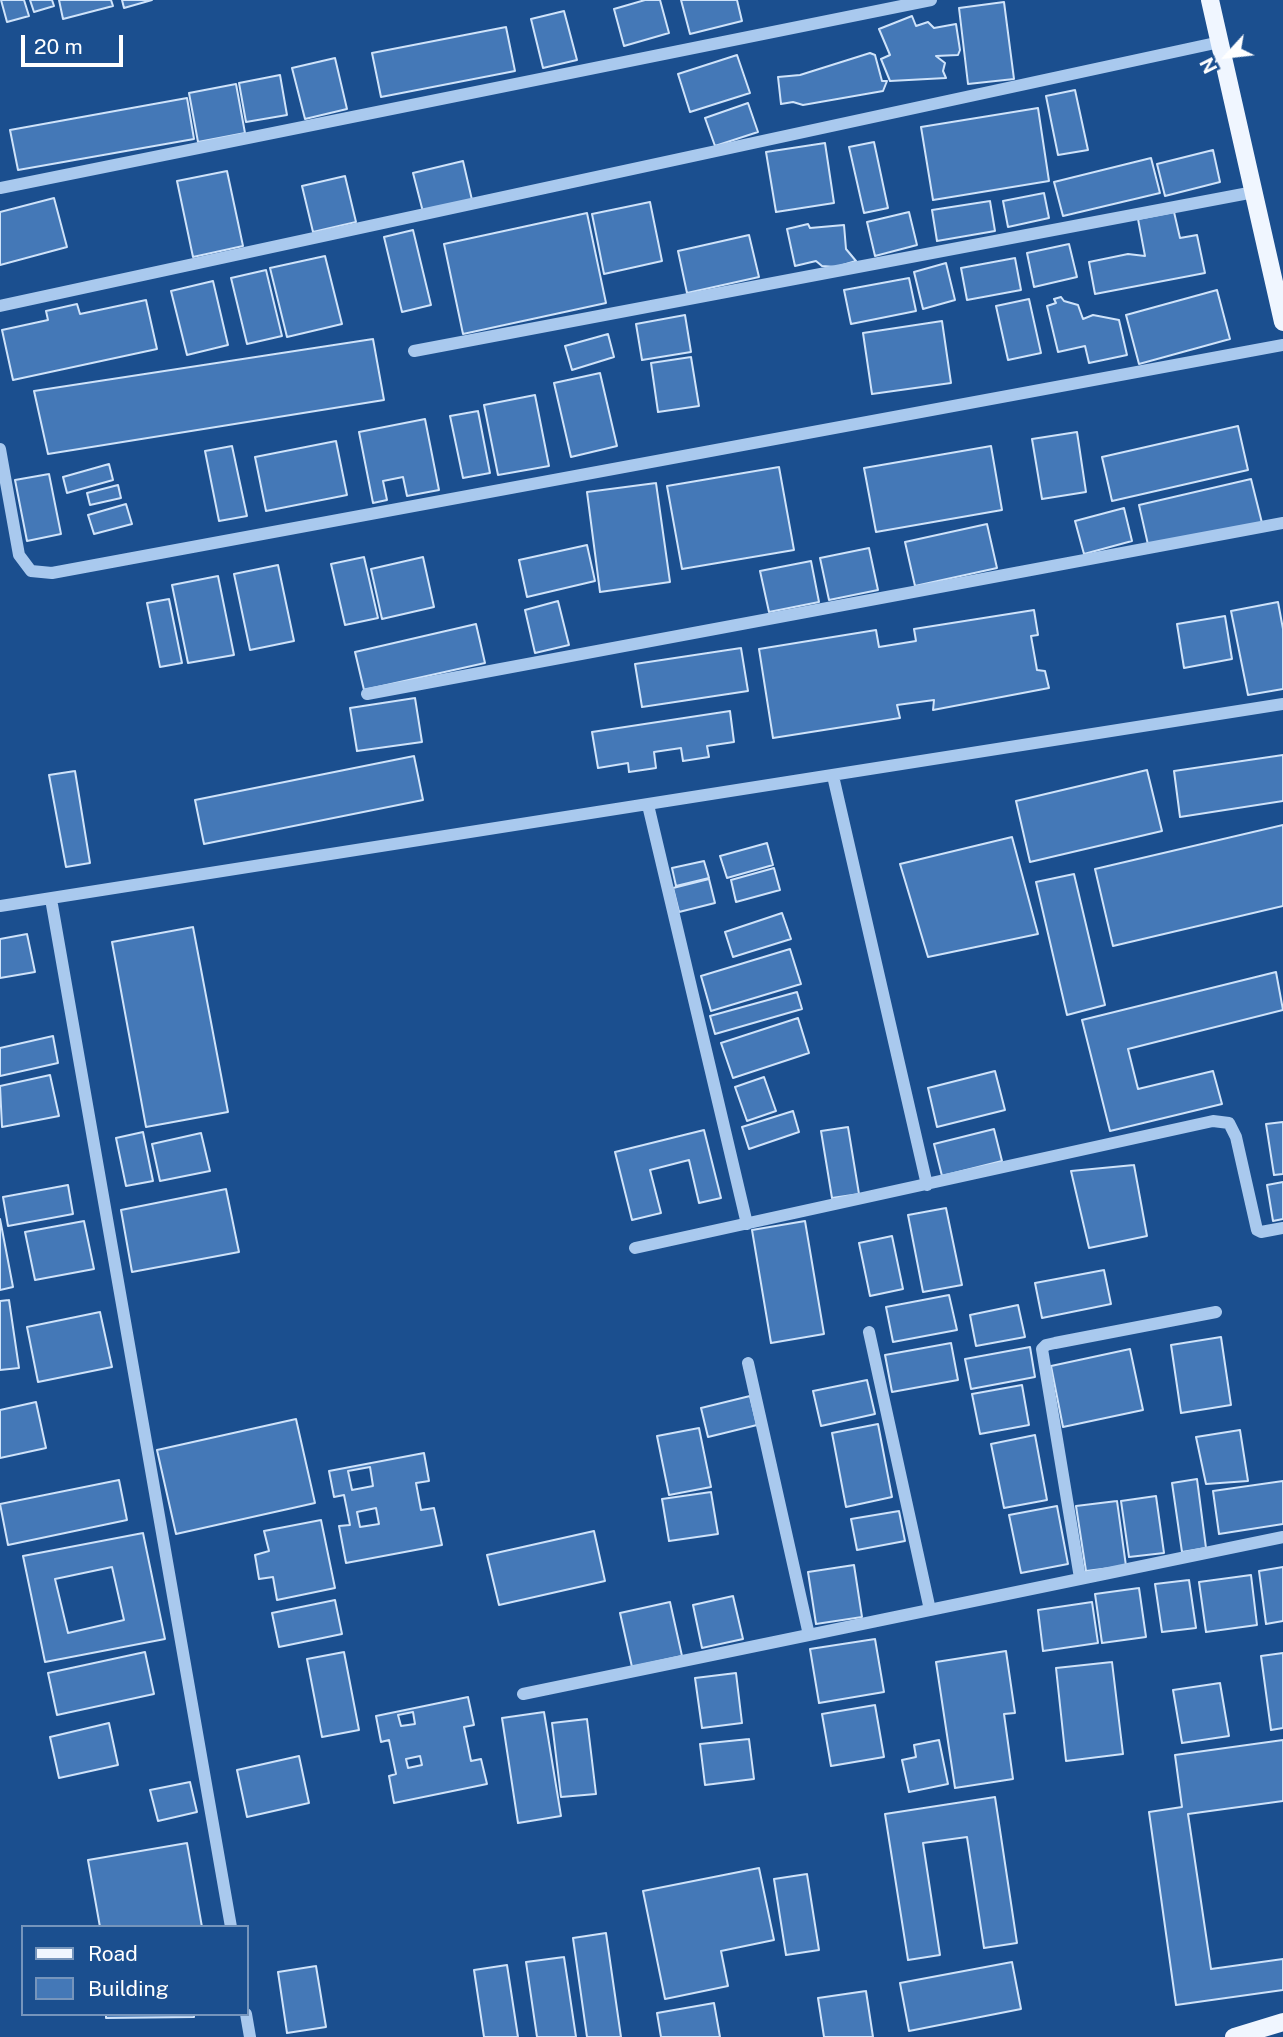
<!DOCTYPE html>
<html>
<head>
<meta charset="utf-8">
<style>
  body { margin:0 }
  #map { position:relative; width:1283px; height:2037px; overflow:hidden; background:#1b4f8f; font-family:"Public Sans",sans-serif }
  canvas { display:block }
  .legend { position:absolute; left:21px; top:1925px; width:228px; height:91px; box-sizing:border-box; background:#1b4f8f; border:2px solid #7695bc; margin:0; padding:9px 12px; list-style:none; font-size:21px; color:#fff }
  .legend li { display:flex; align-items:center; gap:14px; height:35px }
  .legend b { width:35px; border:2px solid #7695bc }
  .north { position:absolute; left:1192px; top:21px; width:70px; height:70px; -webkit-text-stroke:5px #1b4f8f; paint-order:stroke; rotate:243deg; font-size:19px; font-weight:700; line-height:28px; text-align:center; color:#fff }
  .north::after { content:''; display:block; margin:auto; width:24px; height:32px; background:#fff; clip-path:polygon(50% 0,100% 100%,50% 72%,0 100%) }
  .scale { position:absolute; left:21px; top:35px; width:102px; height:32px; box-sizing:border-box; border:4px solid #fff; border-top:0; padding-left:9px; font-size:21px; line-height:24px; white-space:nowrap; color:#fff; -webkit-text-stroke:5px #1b4f8f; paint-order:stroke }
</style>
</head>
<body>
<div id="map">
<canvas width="1283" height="2037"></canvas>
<ul class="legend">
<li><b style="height:9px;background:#f0f6ff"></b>Road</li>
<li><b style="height:19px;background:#4478b7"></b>Building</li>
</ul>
<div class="north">N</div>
<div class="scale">20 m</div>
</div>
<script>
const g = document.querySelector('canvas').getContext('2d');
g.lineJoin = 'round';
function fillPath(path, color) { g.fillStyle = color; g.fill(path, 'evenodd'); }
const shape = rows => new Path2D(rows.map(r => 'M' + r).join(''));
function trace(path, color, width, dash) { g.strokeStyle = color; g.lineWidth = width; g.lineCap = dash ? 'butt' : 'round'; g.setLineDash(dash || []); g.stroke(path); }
const building = shape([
  [1,0,24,0,29,16,7,22,1,0],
  [30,0,52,0,54,6,34,12,30,0],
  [59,0,111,0,113,6,63,19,59,0],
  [122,0,152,0,124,8,122,0],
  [645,0,660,0,669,33,624,46,614,9,645,0],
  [681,0,737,0,742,21,690,34,681,0],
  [1004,2,1014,79,968,84,959,8,1004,2],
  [564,11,577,60,543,68,531,19,564,11],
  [912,16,916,26,928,22,934,28,956,24,960,50,958,55,936,56,945,63,943,71,946,78,890,81,881,59,890,55,879,29,912,16],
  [506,27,515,71,381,97,372,53,506,27],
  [870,53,875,55,882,81,887,81,883,91,803,105,793,102,781,104,778,77,800,75,870,53],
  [737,55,750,93,690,112,678,74,737,55],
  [335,58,347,109,305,119,292,68,335,58],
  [280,75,287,115,246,122,239,83,280,75],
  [236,84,245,133,198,142,189,93,236,84],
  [1075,90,1088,150,1058,155,1046,96,1075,90],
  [187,98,194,139,18,170,10,130,187,98],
  [748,103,758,132,715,146,705,118,748,103],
  [1038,108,1049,181,933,200,921,127,1038,108],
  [874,142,888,208,864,213,849,147,874,142],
  [825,143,834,203,776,212,766,152,825,143],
  [1213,150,1220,182,1165,196,1157,164,1213,150],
  [1151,158,1160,193,1063,216,1054,182,1151,158],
  [463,161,472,200,423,212,413,173,463,161],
  [227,171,243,246,193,257,177,181,227,171],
  [345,176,356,222,313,232,302,186,345,176],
  [1044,193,1049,218,1008,227,1003,201,1044,193],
  [54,198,67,247,0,265,0,212,54,198],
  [990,201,995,231,937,241,932,210,990,201],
  [650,202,662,261,604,274,592,214,650,202],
  [909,212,917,245,875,256,867,222,909,212],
  [1174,212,1180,238,1197,235,1205,273,1095,294,1089,262,1128,254,1145,256,1138,219,1174,212],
  [587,213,606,303,463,334,444,244,587,213],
  [808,224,810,228,844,225,846,249,856,261,836,267,822,266,816,261,795,266,787,229,808,224],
  [413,230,431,305,402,312,384,237,413,230],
  [749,235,759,277,687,293,678,251,749,235],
  [1069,244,1077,277,1034,287,1027,253,1069,244],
  [325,256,342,324,287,337,270,268,325,256],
  [1015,258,1021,290,967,300,961,268,1015,258],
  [946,263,955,300,923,309,914,272,946,263],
  [266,270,282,336,247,344,231,278,266,270],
  [909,278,916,311,851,324,844,290,909,278],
  [213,281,228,345,187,355,171,291,213,281],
  [1217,290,1230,339,1139,364,1126,315,1217,290],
  [1061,297,1064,301,1078,305,1083,319,1093,315,1119,320,1127,355,1089,363,1085,346,1058,352,1047,306,1056,303,1054,299,1061,297],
  [1029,299,1041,353,1008,360,996,306,1029,299],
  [146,300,157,349,13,380,2,330,48,320,46,311,77,304,80,314,146,300],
  [685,315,691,352,642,360,636,324,685,315],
  [942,321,951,383,872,394,863,333,942,321],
  [608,334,614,357,572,370,565,346,608,334],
  [373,339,384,400,48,454,34,391,373,339],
  [691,357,699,406,658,412,651,363,691,357],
  [600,373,617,446,571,457,554,383,600,373],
  [535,395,549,466,498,475,484,405,535,395],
  [478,411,490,473,463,478,450,416,478,411],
  [425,419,439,490,407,496,403,477,383,481,387,500,373,503,359,432,425,419],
  [1238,426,1248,470,1112,501,1102,457,1238,426],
  [1077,432,1086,492,1042,499,1032,439,1077,432],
  [336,441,347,495,266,511,255,457,336,441],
  [232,446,247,516,219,521,205,451,232,446],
  [991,446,1002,510,876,532,864,468,991,446],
  [109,464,113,480,67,493,63,477,109,464],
  [779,467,794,550,682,569,667,486,779,467],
  [49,474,61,534,27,541,15,480,49,474],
  [1251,479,1262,523,1149,549,1139,505,1251,479],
  [656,483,670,582,600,592,587,492,656,483],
  [118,485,121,498,90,505,87,493,118,485],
  [126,504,132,524,94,534,88,515,126,504],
  [1124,508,1132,541,1084,554,1075,521,1124,508],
  [987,524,997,568,915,586,905,542,987,524],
  [587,545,595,581,527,597,519,560,587,545],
  [869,548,878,590,829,600,820,558,869,548],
  [364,557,378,618,345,625,331,564,364,557],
  [423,557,434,607,382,619,371,569,423,557],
  [811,561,819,602,769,612,760,571,811,561],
  [278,565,294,641,250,650,234,574,278,565],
  [218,576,234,655,188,663,172,585,218,576],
  [169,599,182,663,160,667,147,603,169,599],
  [558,601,569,645,535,653,525,610,558,601],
  [1278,602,1283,629,1283,689,1248,695,1231,611,1278,602],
  [1034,610,1038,635,1031,636,1037,670,1045,671,1049,688,933,710,934,700,897,705,900,718,773,738,759,649,876,630,879,647,916,641,914,629,1034,610],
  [1225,616,1232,659,1184,668,1177,624,1225,616],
  [476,624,485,663,364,690,355,652,476,624],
  [741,648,748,691,642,707,635,664,741,648],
  [415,698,422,742,357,751,350,708,415,698],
  [730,711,734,742,707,746,709,757,683,761,681,748,654,752,656,768,629,772,628,763,598,768,592,732,730,711],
  [1283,755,1283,801,1180,817,1174,771,1283,755],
  [414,756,423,800,204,844,195,800,414,756],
  [1147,770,1162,831,1030,862,1016,801,1147,770],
  [75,771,90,863,66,867,49,775,75,771],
  [1283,825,1283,906,1113,946,1095,869,1283,825],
  [1012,837,1038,934,928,957,900,864,1012,837],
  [767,843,773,865,727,878,720,856,767,843],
  [704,861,709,878,676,886,672,868,704,861],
  [774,868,780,890,736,902,731,880,774,868],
  [1074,874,1105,1005,1067,1015,1036,882,1074,874],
  [709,879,715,903,679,912,673,888,709,879],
  [782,913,791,939,733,957,725,932,782,913],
  [193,927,228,1112,146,1127,112,942,193,927],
  [27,934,35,972,0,978,0,939,27,934],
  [790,949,801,984,711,1011,701,976,790,949],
  [1276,972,1283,1010,1128,1049,1138,1089,1213,1071,1222,1104,1110,1131,1082,1020,1276,972],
  [797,992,802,1009,715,1034,710,1016,797,992],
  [798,1018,809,1053,733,1078,721,1043,798,1018],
  [53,1036,58,1063,0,1076,0,1048,53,1036],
  [995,1071,1005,1110,937,1127,928,1088,995,1071],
  [50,1075,59,1116,2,1127,0,1086,50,1075],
  [764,1077,776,1111,747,1121,735,1087,764,1077],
  [793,1111,799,1132,749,1149,742,1127,793,1111],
  [1283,1122,1283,1174,1274,1175,1266,1124,1283,1122],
  [848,1127,859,1194,832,1198,821,1131,848,1127],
  [994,1129,1002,1161,942,1176,934,1144,994,1129],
  [704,1130,721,1198,699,1203,689,1160,650,1170,661,1213,632,1220,615,1152,704,1130],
  [143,1132,153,1181,126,1186,116,1138,143,1132],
  [201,1133,210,1171,160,1181,152,1144,201,1133],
  [1134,1165,1147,1236,1089,1248,1071,1171,1134,1165],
  [1283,1182,1283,1219,1273,1221,1267,1185,1283,1182],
  [68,1185,73,1214,8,1226,3,1197,68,1185],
  [226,1189,239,1252,132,1272,121,1210,226,1189],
  [946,1208,962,1285,923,1292,908,1215,946,1208],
  [0,1219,13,1287,0,1290,0,1219],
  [84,1221,94,1269,35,1280,25,1232,84,1221],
  [805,1221,824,1334,771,1343,752,1230,805,1221],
  [892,1236,903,1289,870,1296,859,1243,892,1236],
  [1104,1270,1111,1304,1042,1318,1035,1283,1104,1270],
  [949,1295,957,1330,893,1342,886,1307,949,1295],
  [9,1300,19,1368,0,1370,0,1301,9,1300],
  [1018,1305,1025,1337,976,1346,970,1315,1018,1305],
  [100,1312,112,1367,38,1382,27,1327,100,1312],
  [1221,1337,1231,1405,1181,1413,1171,1345,1221,1337],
  [951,1343,958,1380,892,1392,885,1355,951,1343],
  [1030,1347,1035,1377,971,1389,965,1359,1030,1347],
  [1130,1349,1143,1410,1063,1427,1051,1366,1130,1349],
  [867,1380,875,1414,821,1426,813,1391,867,1380],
  [1022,1385,1029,1425,980,1434,972,1394,1022,1385],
  [750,1396,757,1425,708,1437,701,1408,750,1396],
  [36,1402,46,1448,0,1458,0,1410,36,1402],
  [296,1419,315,1503,176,1534,157,1450,296,1419],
  [878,1424,892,1497,846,1507,832,1433,878,1424],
  [699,1428,711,1487,669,1495,657,1436,699,1428],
  [1240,1430,1248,1481,1206,1484,1196,1437,1240,1430],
  [1035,1435,1047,1500,1004,1508,991,1444,1035,1435],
  [424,1453,429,1481,416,1483,421,1510,434,1508,442,1545,346,1563,339,1526,350,1525,344,1495,334,1497,329,1471,424,1453],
  [370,1467,373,1486,352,1490,348,1471,370,1467],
  [376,1508,379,1524,360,1527,357,1512,376,1508],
  [1197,1479,1206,1548,1182,1552,1172,1483,1197,1479],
  [119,1480,127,1520,8,1545,0,1504,119,1480],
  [1283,1481,1283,1524,1219,1534,1213,1491,1283,1481],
  [711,1492,718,1534,669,1541,662,1499,711,1492],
  [1156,1496,1164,1553,1129,1557,1121,1501,1156,1496],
  [1117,1501,1126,1566,1086,1571,1076,1506,1117,1501],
  [1057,1506,1068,1564,1021,1573,1009,1515,1057,1506],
  [899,1511,905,1541,857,1550,851,1519,899,1511],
  [321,1520,335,1588,277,1600,273,1577,259,1579,255,1555,269,1551,264,1531,321,1520],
  [594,1531,605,1581,499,1605,487,1555,594,1531],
  [143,1533,165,1639,45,1662,23,1556,143,1533],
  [112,1567,124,1620,68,1633,55,1579,112,1567],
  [854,1565,862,1617,816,1624,808,1572,854,1565],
  [1283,1567,1283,1621,1266,1624,1259,1571,1283,1567],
  [1251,1575,1257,1625,1206,1632,1199,1582,1251,1575],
  [1189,1580,1196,1628,1162,1632,1155,1584,1189,1580],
  [1139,1588,1146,1637,1102,1643,1095,1594,1139,1588],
  [733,1596,743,1639,702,1648,693,1605,733,1596],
  [335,1600,342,1634,279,1647,272,1613,335,1600],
  [670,1602,682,1656,632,1667,620,1613,670,1602],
  [1092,1602,1098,1643,1043,1651,1038,1610,1092,1602],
  [875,1639,884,1692,819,1703,810,1649,875,1639],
  [1006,1651,1015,1713,1004,1714,1013,1779,955,1788,936,1662,1006,1651],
  [145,1652,154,1694,57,1715,48,1673,145,1652],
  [344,1652,359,1730,322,1737,307,1659,344,1652],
  [1283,1653,1283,1728,1271,1730,1261,1656,1283,1653],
  [1112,1662,1123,1754,1066,1761,1056,1668,1112,1662],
  [736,1673,742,1723,702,1728,695,1678,736,1673],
  [1220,1683,1229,1736,1182,1743,1173,1690,1220,1683],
  [468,1697,474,1725,464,1727,471,1761,481,1759,487,1784,394,1803,389,1776,396,1774,389,1740,381,1742,376,1716,468,1697],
  [413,1712,415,1724,401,1726,398,1715,413,1712],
  [420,1756,422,1765,408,1768,406,1759,420,1756],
  [875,1705,884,1757,831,1766,822,1714,875,1705],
  [544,1712,561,1816,518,1823,502,1718,544,1712],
  [587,1719,596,1794,561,1797,552,1723,587,1719],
  [109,1723,118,1765,59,1778,50,1737,109,1723],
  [749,1739,754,1779,705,1785,700,1744,749,1739],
  [939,1740,948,1784,909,1792,902,1760,916,1757,914,1745,939,1740],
  [1283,1740,1283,1801,1188,1814,1211,1969,1283,1959,1283,1990,1176,2005,1149,1812,1182,1807,1175,1755,1283,1740],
  [299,1756,309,1803,247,1817,237,1770,299,1756],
  [190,1782,197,1812,158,1821,150,1790,190,1782],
  [995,1797,1017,1943,984,1948,967,1837,923,1843,940,1955,908,1960,885,1814,995,1797],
  [187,1843,202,1927,100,1927,88,1860,187,1843],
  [759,1868,774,1940,721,1951,728,1986,665,1999,643,1891,759,1868],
  [807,1874,819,1950,786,1955,774,1879,807,1874],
  [606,1933,621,2037,587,2037,573,1938,606,1933],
  [564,1957,576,2037,537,2037,526,1962,564,1957],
  [1012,1962,1021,2009,909,2031,900,1983,1012,1962],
  [507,1965,518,2037,484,2037,474,1970,507,1965],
  [316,1966,326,2027,287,2033,278,1972,316,1966],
  [866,1991,873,2037,824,2037,818,1998,866,1991],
  [714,2003,720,2037,661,2037,657,2013,714,2003],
  [106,2014,194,2014,194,2017,106,2018,106,2014]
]);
fillPath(building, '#4478b7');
trace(building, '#cfe3fa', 2);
trace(shape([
  [0,188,931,0],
  [0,306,1220,42],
  [414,351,1254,192],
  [0,449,19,555,31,571,52,573,1283,345],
  [367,694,1283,523],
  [833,776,927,1185],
  [648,805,747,1224],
  [51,899,231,1927],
  [0,906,1283,704],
  [635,1248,1213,1121,1229,1123,1236,1137,1257,1230,1261,1232,1283,1228],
  [869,1332,930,1610],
  [748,1363,809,1635],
  [1080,1578,1042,1349,1046,1345,1055,1343,1216,1312],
  [523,1694,1283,1537],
  [246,2014,250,2037]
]), '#a9c9ee', 12);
trace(shape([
  [1210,0,1283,322],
  [1234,2037,1283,2022]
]), '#f0f6ff', 18);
</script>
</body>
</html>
